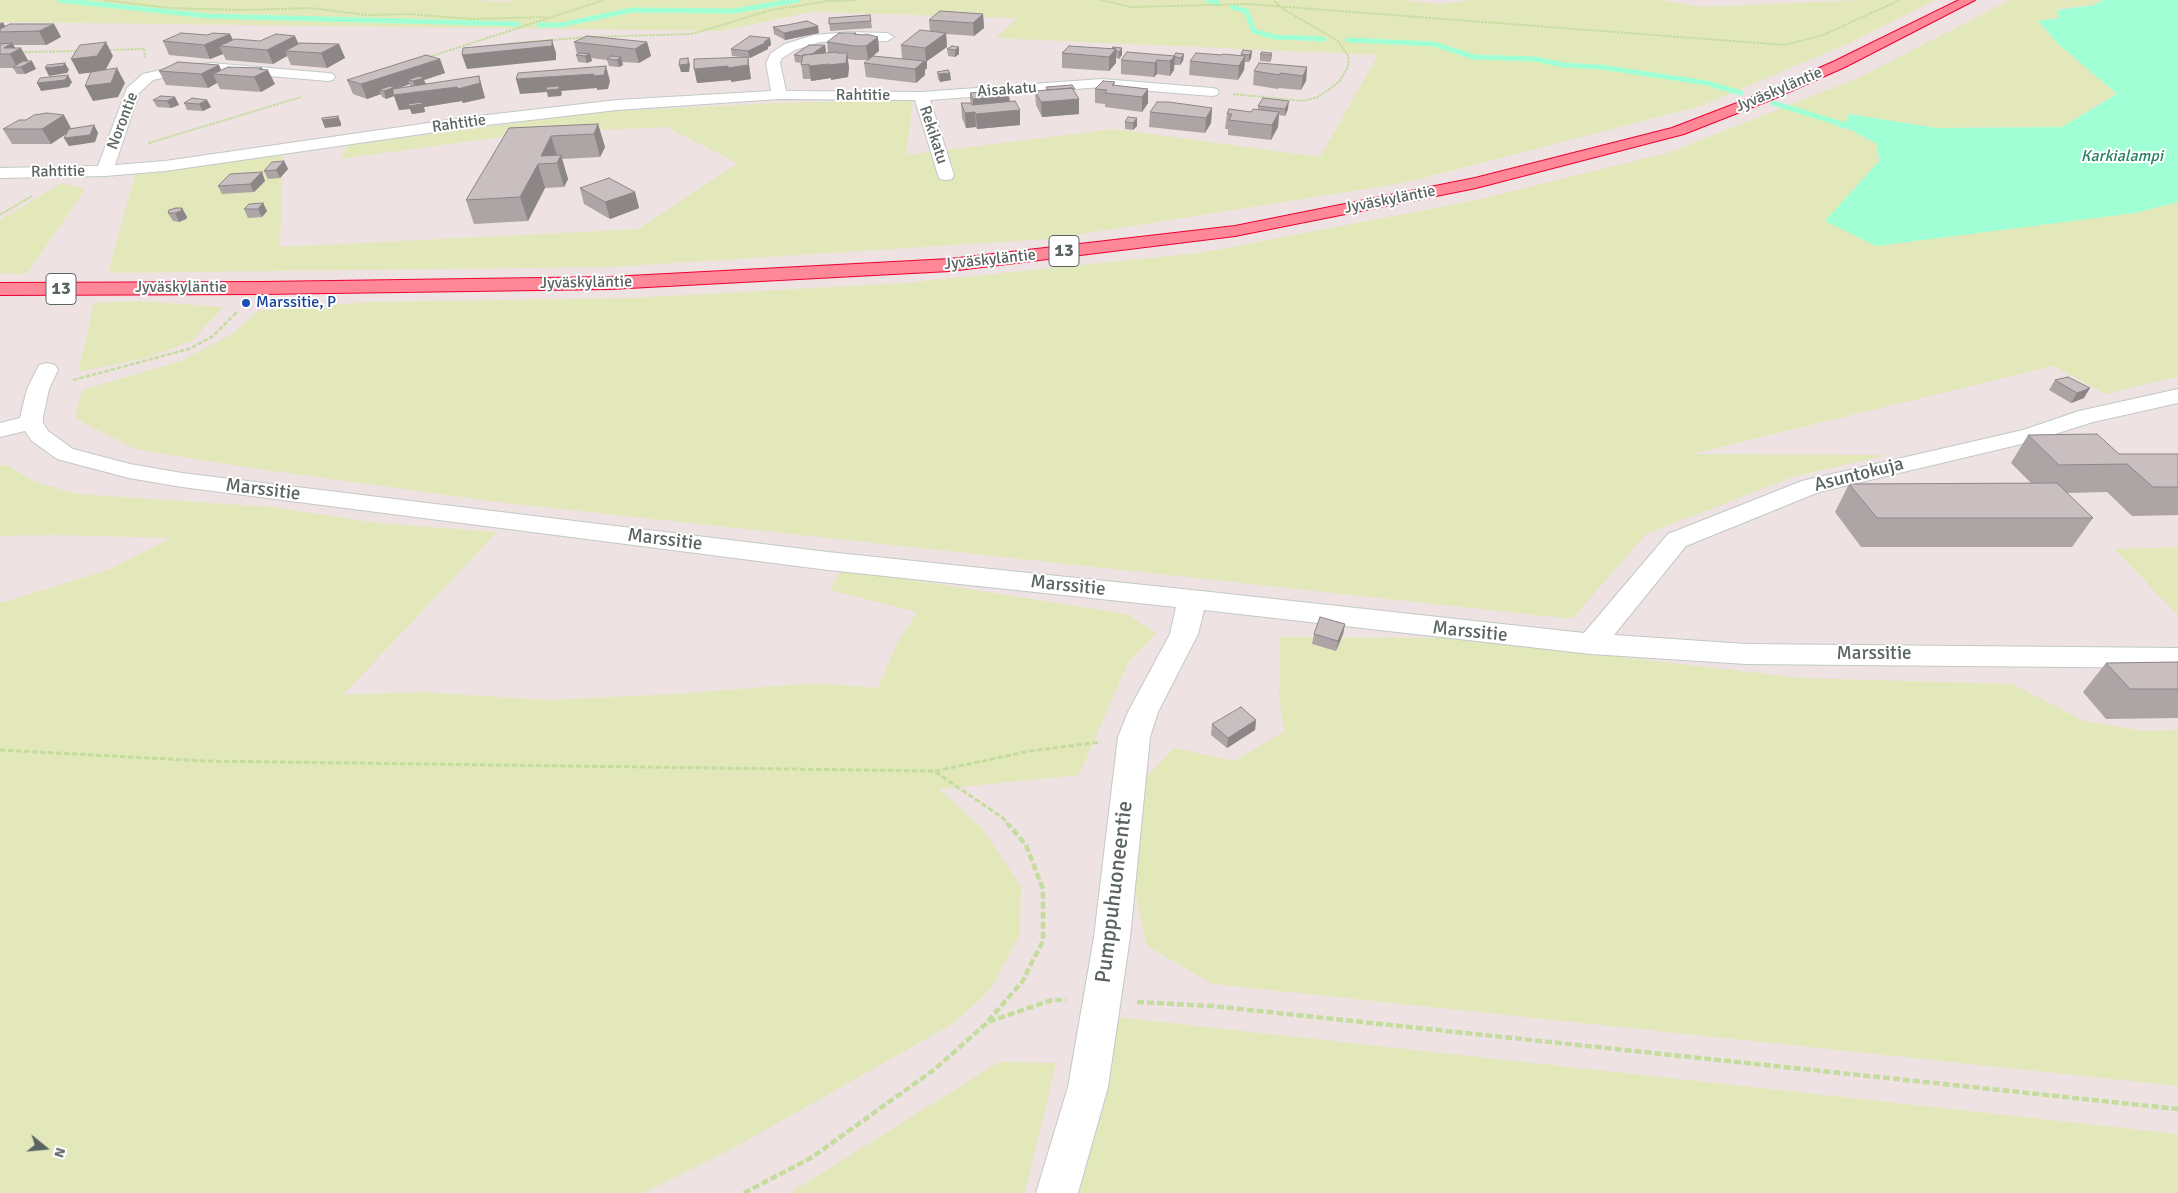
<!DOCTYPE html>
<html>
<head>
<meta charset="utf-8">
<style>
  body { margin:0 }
  #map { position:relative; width:2178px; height:1193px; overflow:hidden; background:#eee2e3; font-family:Signika,sans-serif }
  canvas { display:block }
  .north { position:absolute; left:20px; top:1123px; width:50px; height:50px; -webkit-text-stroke:4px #fff; paint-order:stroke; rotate:107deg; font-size:14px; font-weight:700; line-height:20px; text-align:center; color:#5a6461 }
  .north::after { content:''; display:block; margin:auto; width:18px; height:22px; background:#5a6461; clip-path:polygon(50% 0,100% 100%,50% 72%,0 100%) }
</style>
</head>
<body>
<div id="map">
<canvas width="2178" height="1193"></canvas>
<div class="north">N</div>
</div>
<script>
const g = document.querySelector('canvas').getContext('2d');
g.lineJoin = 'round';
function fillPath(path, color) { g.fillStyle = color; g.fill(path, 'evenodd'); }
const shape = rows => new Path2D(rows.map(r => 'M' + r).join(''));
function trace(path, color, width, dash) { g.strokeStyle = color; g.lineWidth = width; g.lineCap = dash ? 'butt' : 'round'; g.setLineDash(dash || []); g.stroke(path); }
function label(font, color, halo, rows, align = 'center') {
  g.font = font + ' Signika,sans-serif'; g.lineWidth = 4; g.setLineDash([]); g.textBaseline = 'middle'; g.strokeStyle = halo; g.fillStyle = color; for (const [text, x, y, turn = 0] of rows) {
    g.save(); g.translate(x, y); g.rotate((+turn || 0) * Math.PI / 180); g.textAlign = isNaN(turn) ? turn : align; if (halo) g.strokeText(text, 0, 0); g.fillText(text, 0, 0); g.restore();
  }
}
fillPath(shape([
  [0,0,469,0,509,2,512,0,1399,0,1440,4,1473,0,1659,0,1704,7,1859,0,1936,0,1847,44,1701,106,1404,183,1050,239,612,267,108,273,135,174,283,154,280,247,639,229,738,163,666,127,530,133,340,159,348,145,602,112,773,103,913,100,906,155,1115,129,1320,157,1378,55,995,38,1018,18,811,12,721,31,0,22],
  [2010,0,2103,0,2094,5,2057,9,2059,18,2039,21,2042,27,2057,43,2117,93,2063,127,1937,128,1849,114,1845,125,1836,126,1850,130,1877,144,1879,161,1826,221,2135,213,2178,202,2178,378,2171,378,2106,394,2053,366,1692,454,1887,455,1793,477,1646,534,1572,619,497,502,244,467,135,449,75,418,82,390,181,361,232,334,258,311,368,302,631,298,904,283,1199,253,1472,201,1667,153,1856,79],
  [62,183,85,189,27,274,0,273,0,220],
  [140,301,223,307,192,341,146,358,78,372,94,303],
  [0,465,7,465,35,482,78,494,272,507,378,523,497,532,343,695,420,692,548,700,675,694,816,683,878,688,898,641,917,612,830,590,841,569,1127,614,1157,633,1129,661,1079,775,939,789,981,827,1021,887,1020,934,991,989,954,1023,732,1149,644,1193,0,1193,0,603,108,570,171,538,56,535,0,536],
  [2178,547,2178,616,2115,549],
  [1280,637,1456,638,1802,678,2012,684,2084,721,2144,731,2178,730,2178,1086,1213,984,1147,946,1131,873,1145,778,1174,748,1234,761,1284,732,1279,696],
  [1116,1017,2178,1134,2178,1193,1078,1193],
  [999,1062,1056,1063,1025,1193,790,1193]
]), '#e3e8bb');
fillPath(shape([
  [2103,0,2178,0,2178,202,2135,213,1876,246,1825,221,1879,161,1877,144,1851,130,1834,126,1845,125,1849,114,1937,128,2062,127,2117,94,2057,43,2038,21,2059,18,2057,10,2094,5]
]), '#a1ffd5');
trace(shape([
  [59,0,208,16,517,24],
  [1208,0,1218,3],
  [1232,7,1246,11,1254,31,1275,37,1324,39],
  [539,25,560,25,632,10,734,11,798,0],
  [1348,40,1434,44,1474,57,1535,59,1564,65,1601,67,1707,83,1741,93],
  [1773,103,1845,125]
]), '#a1ffd5', 5);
const minor = shape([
  [850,32,887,33,894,37,887,41,820,42,795,50,782,58,780,63,786,91,921,92,1102,79,1212,88,1217,89,1219,92,1217,95,1212,96,1102,87,930,100,954,175,952,179,946,180,940,179,938,175,915,100,779,99,617,110,470,127,165,171,105,176,0,178,0,168,98,166,127,88,143,74,178,66,211,63,328,73,333,74,335,77,333,80,328,81,211,71,178,74,153,80,139,93,115,165,165,161,470,117,617,100,771,91,766,63,771,53,785,44,814,35,850,32],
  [47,363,55,365,58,370,49,389,43,417,43,423,48,431,73,449,130,464,182,473,828,552,1192,590,1584,633,1668,534,1802,481,2023,430,2079,411,2178,389,2178,403,2093,422,2030,442,1819,492,1686,546,1614,635,1746,644,2178,648,2178,668,1746,664,1591,654,1204,610,1198,634,1158,712,1150,737,1130,937,1108,1087,1078,1193,1036,1193,1068,1087,1094,937,1118,737,1128,712,1170,634,1176,607,828,570,182,487,129,478,57,459,32,441,25,431,0,437,0,423,20,418,27,389,39,365,47,363]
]);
const highway = shape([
  [1959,0,1975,0,1845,67,1773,99,1684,134,1476,188,1235,236,950,271,610,289,262,294,0,295,0,283,262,282,610,277,950,259,1235,226,1475,178,1672,128,1763,93,1835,61,1959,0]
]);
trace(minor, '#c1c9c7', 2);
trace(highway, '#f0002f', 2);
trace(shape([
  [103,0,169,8,241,10,311,8,366,15,409,14,471,19,546,17],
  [1101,0,1131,7,1248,4,1785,45,1823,35,1900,0],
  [593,37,692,34,771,10,828,1,858,0],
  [503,44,587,37],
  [106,50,144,49,145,58],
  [21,52,79,51],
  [429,57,604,0],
  [1233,94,1303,101,1318,97,1339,82,1348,67,1349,57,1338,41,1280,7,1274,0],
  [149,143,301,97],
  [0,215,32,196],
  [236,313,237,312]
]), '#c4dc9d', 2, [2.5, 1]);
trace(shape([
  [73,380,189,349,213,336,237,312]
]), '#c4dc9d', 2.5, [4.5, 2]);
trace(shape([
  [0,750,205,761,934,771,1003,818,1009,826],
  [935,771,1030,751,1101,742]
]), '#c4dc9d', 3, [5.5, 2.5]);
trace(shape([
  [1137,1002,1212,1006,2178,1109],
  [988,1021,1022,982,1043,941,1043,889,1026,845,1008,824],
  [744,1193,811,1158,935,1069,988,1022,1052,1000,1066,1000]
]), '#c4dc9d', 4.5, [7, 3]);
fillPath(minor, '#fff');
fillPath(highway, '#ff8898');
fillPath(shape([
  [983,14,984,28,974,36,946,34,947,47,927,61,927,68,925,70,925,75,916,83,866,77,864,63,902,59,901,45,930,31,929,20],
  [829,18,871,21,872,28,830,31],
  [0,22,5,26,54,24,61,37,46,45,14,45,15,48,36,69,25,74,17,74,13,68,0,68],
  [773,27,819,33,785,40,774,34],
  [230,34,233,40,299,44,339,44,345,58,327,68,291,65,287,56,273,64,226,60,223,54,210,59,169,55,163,41,207,35],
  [856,34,878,37,879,51,868,60,856,60,847,59,849,67,848,77,831,80,831,78,811,81,811,79,803,79,801,63,795,62,794,55,825,45,826,52,824,53,828,53,827,42],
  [770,38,771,45,768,47,768,49,750,58,748,58,751,79,731,82,731,80,697,83,743,57,732,56,731,49],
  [574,42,647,42,651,56,639,63,622,62,623,65,619,67,609,66,607,60,591,58,592,61,587,63,578,62,576,55,577,54],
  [959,47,959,54,955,57,948,56,947,49],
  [1112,48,1122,48,1122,55,1119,59,1116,58,1116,63,1109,71,1062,68,1062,53],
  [1252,51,1251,58,1249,62,1245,62,1244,70,1238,80,1189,75,1190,61,1222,55,1241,56,1241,54],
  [1272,53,1271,60,1270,62,1260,61,1260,54],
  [1184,54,1183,61,1180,65,1174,65,1174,70,1170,76,1157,74,1154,77,1121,74,1121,60,1174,56],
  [440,59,445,73,424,80,426,84,479,76,485,98,463,103,462,101,424,107,425,112,412,114,410,109,399,110,394,96,386,99,382,97,381,94,367,99,353,94,347,80],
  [410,84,410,86,400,88],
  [219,65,221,70,263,70,275,84,261,92,220,89,217,83,208,88,166,85,159,71],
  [1307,67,1306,81,1301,90,1279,88,1278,89,1253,85,1254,71],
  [937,72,951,80,940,82,938,79],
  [1115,82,1114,85,1148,89,1148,103,1142,112,1105,107,1105,104,1095,103,1095,89],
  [1046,87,1075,92,1079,99,1079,114,1042,117,1036,105,1035,91,1046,90],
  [970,93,1009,96,1010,102,1020,125,977,129,976,127,966,128,962,118,961,103,972,105,970,100],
  [175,97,179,105,171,108,157,107,153,100],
  [207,100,211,107,203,111,187,110,184,103],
  [1258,106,1288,109,1285,116,1279,115,1278,127,1271,140,1228,135,1228,129,1225,129,1227,114,1251,112,1258,109],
  [1212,108,1211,123,1205,133,1149,127,1150,112],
  [1137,118,1137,126,1133,130,1125,129,1125,122],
  [598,124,605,147,600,157,562,159,568,179,564,187,545,188,528,221,474,224,466,200,509,128],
  [94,125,98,133,95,142,69,146,64,138,66,134,51,144,12,144,3,129,71,129],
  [284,161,288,169,280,178,268,179,264,171],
  [262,172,265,181,254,192,222,194,218,186],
  [580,188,635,192,639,208,610,219,584,204],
  [263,203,267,211,262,217,248,218,244,209],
  [182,208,187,217,186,219,179,222,173,221,168,213],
  [2068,377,2084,398,2071,403,2049,390,2055,380],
  [2028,435,2119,454,2178,454,2178,515,2132,516,2107,492,2067,493,2093,518,2072,547,1861,547,1835,512,1849,484,2031,483,2011,463],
  [1345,624,1343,634,1336,651,1312,644,1314,634],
  [2178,662,2178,718,2106,719,2083,692,2106,663],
  [1256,720,1255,730,1227,748,1211,735,1212,724]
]), '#ada4a6');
fillPath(shape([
  [983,14,984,28,974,36,973,23],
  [3,22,8,32,0,32,0,24],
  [54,24,61,37,46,45,39,31],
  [818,26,819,33,785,40,784,33],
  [946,33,947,47,927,61,927,68,925,70,925,75,916,83,915,69,924,61,926,62,925,48],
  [230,34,236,47,219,46,223,54,210,59,204,45],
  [295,36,301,49,285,51,287,56,273,64,267,50],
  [878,37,879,51,868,60,866,46],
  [770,38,771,45,768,47,768,49,750,58,748,51],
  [552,40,556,53,556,60,467,69,462,55],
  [106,42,113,56,105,71,79,74,71,59],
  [647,42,651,56,639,63,635,49],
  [12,43,16,50,21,48,29,62,17,67,10,54,4,48],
  [339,44,345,58,327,68,321,53],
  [825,45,826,52,809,64,808,57],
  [959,47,959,54,955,57,955,50],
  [1122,48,1122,55,1119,59,1119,52],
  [1116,49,1116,63,1109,71,1109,57],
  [1252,51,1251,58,1249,62,1249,55],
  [847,53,849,67,848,77,831,80,831,78,811,81,809,66,829,64,838,64],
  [1272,53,1271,60,1270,62,1271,55],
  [590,54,592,61,587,63,585,56],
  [1184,54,1183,61,1180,65,1181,58],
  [1175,56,1174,70,1170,76,1170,61],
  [1245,56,1244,70,1238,80,1239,66],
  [621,57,623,65,619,67,617,60],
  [748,57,751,79,731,82,731,80,697,83,694,69],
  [688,58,690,65,689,72,681,72,679,65],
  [440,59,445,73,424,80,426,85,416,89,413,81,408,80,410,84,395,89,397,95,457,87,458,88,480,83,479,76,485,98,463,103,462,101,424,107,425,112,412,114,410,109,399,110,394,96,386,99,384,91,379,90,381,94,367,99,361,84],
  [1157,60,1157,74,1154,77,1155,63],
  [32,61,36,69,25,74,21,67],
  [65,63,69,70,67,73,49,76,45,68],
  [219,65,223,75,213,74,217,83,208,88,201,74],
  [606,66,610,81,608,89,597,90,597,88,561,91,562,93,561,96,548,97,547,92,520,94,516,79],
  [1307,67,1306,81,1301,90,1303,76],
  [117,68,125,83,118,97,93,101,85,86],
  [262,68,264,72,268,70,275,84,261,92,254,77,259,69],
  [950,73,951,80,940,82,939,74],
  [68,75,72,82,69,87,41,91,37,83],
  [1148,89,1148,103,1142,112,1142,97],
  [1009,96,1010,104,973,107,973,99],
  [175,97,179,105,171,108,167,101],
  [1079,99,1079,114,1042,117,1041,102],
  [207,100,211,107,203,111,199,104],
  [1289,101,1288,109,1285,116,1285,109],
  [1212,108,1211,123,1205,133,1206,118],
  [1020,110,1020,125,977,129,976,114],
  [975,112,976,127,966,128,965,113],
  [1279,112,1278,127,1271,140,1272,125],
  [64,115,72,130,51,144,42,129],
  [338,116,341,123,341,126,325,128,322,120],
  [1137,118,1137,126,1133,130,1133,123],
  [598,124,605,147,600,157,594,134],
  [94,125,98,133,95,142,69,146,64,138],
  [551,136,558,159,541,156],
  [561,155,568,179,564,187,557,163],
  [284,161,288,169,280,178,276,170],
  [538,164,545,188,528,221,520,197],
  [262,172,265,181,254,192,250,184],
  [635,192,639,208,610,219,605,202],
  [263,203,267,211,262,217,258,209],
  [182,208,187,217,186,219,179,222,175,213],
  [2090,388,2084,398,2071,403,2077,393],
  [1345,624,1343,634,1336,651,1338,641],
  [1256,720,1255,730,1227,748,1228,738]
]), '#8d8687');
const building = shape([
  [940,11,983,14,973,23,929,20,940,11],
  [870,15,871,21,829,24,829,18,870,15],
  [807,21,818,26,784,33,773,27,787,25,807,21],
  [10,24,54,24,39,31,0,32,0,29,10,24],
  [920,30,946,33,925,48,901,45,920,30],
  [181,33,207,35,213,33,230,34,204,45,163,41,181,33],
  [839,33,856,33,854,34,864,35,866,34,878,37,866,46,855,46,827,42,839,33],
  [276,34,295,36,267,50,219,46,235,39,260,41,276,34],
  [587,36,647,42,635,49,574,42,587,36],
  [750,36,770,38,764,42,767,42,748,51,731,49,750,36],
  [552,40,552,46,462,55,463,48,552,40],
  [106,42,97,56,71,59,80,45,106,42],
  [12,43,4,48,21,48,10,54,0,54,0,44,12,43],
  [300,43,339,44,321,53,285,51,300,43],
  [809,45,825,45,812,54,803,55,802,56,794,55,809,45],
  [952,46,959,47,955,50,947,49,952,46],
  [1069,46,1116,49,1109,57,1062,53,1069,46],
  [1113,47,1122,48,1119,52,1116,51,1116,49,1112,48,1113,47],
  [1243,50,1252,51,1249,55,1241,54,1243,50],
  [837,52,837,53,847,53,846,63,829,65,829,64,809,66,809,64,801,65,803,55,837,52],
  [1127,52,1175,56,1170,61,1157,60,1155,63,1121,60,1127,52],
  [1262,52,1272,53,1271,55,1260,54,1262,52],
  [580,53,590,54,585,56,576,55,580,53],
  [1176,53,1184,54,1181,58,1175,57,1175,56,1173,57,1176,53],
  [1196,53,1222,55,1223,54,1245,56,1239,66,1190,61,1196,53],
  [426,55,440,59,361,84,347,80,426,55],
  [611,56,621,57,617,60,607,59,611,56],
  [873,56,924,61,915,69,864,63,873,56],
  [748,57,748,65,728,68,728,66,694,69,694,59,748,57],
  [688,58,688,64,679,65,680,59,688,58],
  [23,61,32,61,21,67,13,67,23,61],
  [178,62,219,65,201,74,159,71,178,62],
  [65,63,63,66,45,68,47,65,65,63],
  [1259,63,1307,67,1303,76,1280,73,1280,75,1254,71,1259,63],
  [606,66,604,75,593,76,594,74,516,79,518,73,606,66],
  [228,67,262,68,259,69,268,70,254,77,213,74,228,67],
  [117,68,111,83,85,86,91,72,117,68],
  [948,70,950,73,939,74,937,72,948,70],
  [68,75,65,80,37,83,40,78,68,75],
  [419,76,424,78,413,81,408,80,419,76],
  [479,76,480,83,458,89,457,87,393,95,393,89,479,76],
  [1103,81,1115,82,1112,85,1148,89,1142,97,1105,93,1107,90,1095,89,1103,81],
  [1072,85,1075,89,1073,89,1072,88,1047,90,1046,87,1072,85],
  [390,86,395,87,384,91,379,90,390,86],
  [559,86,559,89,546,90,547,87,559,86],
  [1072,88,1079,99,1041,102,1035,91,1072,88],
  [1006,90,1009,96,973,99,970,93,1006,90],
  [161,96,175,97,167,101,153,100,161,96],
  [192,98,207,100,199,104,184,103,192,98],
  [1263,98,1289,101,1285,109,1258,106,1263,98],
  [1015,101,1020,110,976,114,975,112,965,113,961,103,971,103,972,105,1015,101],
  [422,102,422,104,409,106,408,104,422,102],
  [1157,102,1169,102,1212,108,1206,118,1150,112,1157,102],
  [1229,109,1251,112,1253,109,1279,112,1272,125,1229,120,1232,114,1227,114,1229,109],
  [47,113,64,115,42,129,3,129,19,120,26,120,34,115,47,113],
  [338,116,338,118,322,120,322,118,338,116],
  [1128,117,1137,118,1133,123,1125,122,1128,117],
  [598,124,594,134,551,136,541,156,561,155,557,163,538,164,520,197,466,200,509,128,598,124],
  [94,125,90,135,64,138,69,129,94,125],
  [284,161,276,170,264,171,272,162,284,161],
  [262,172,250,184,218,186,230,174,262,172],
  [609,178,635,192,605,202,580,188,609,178],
  [263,203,258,209,244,209,249,204,263,203],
  [176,208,182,208,181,211,175,213,168,213,169,210,176,208],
  [2068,377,2090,388,2077,393,2055,380,2068,377],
  [2097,434,2119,454,2178,454,2178,487,2153,487,2127,464,2059,465,2028,435,2097,434],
  [2057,483,2093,518,1877,518,1849,484,2057,483],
  [1320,617,1345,624,1338,641,1314,634,1320,617],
  [2178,662,2178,689,2130,689,2106,663,2178,662],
  [1241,707,1256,720,1228,738,1212,724,1241,707]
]);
fillPath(building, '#c9bfc1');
trace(building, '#8d8687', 1);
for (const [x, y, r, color] of [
  [246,303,5,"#1a4fb4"]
]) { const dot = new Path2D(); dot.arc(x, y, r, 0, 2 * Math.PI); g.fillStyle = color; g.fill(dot); trace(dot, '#fff', 2); }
label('16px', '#5a6461', '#fff', [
  ["Aisakatu",1007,90,-4],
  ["Jyväskyläntie",1779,90,-23],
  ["Rahtitie",863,96],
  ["Norontie",123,121,-69],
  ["Rahtitie",459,124,-8],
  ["Rekikatu",933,135,72],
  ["Rahtitie",58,172,-1],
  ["Jyväskyläntie",1390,200,-11],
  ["Jyväskyläntie",990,260,-6],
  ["Jyväskyläntie",586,283,-1],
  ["Jyväskyläntie",181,288]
]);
label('italic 16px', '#298261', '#fff', [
  ["Karkialampi",2122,157]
]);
label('16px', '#164399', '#fff', [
  ["Marssitie, P",256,303]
], 'left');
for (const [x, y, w] of [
  [1064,251,30],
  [61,289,30]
]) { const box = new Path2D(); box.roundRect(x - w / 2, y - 15.5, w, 31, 4); g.fillStyle = '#fff'; g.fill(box); trace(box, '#5a6461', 1); }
label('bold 18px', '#5a6461', null, [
  ["13",1064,251],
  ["13",61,289]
]);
label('19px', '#5a6461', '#fff', [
  ["Asuntokuja",1859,475,-14],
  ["Marssitie",263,490,7],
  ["Marssitie",665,540,7],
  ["Marssitie",1068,586,6],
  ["Marssitie",1470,632,6],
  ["Marssitie",1874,654]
]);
label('22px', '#5a6461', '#fff', [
  ["Pumppuhuoneentie",1115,892,-83]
]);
</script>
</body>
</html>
